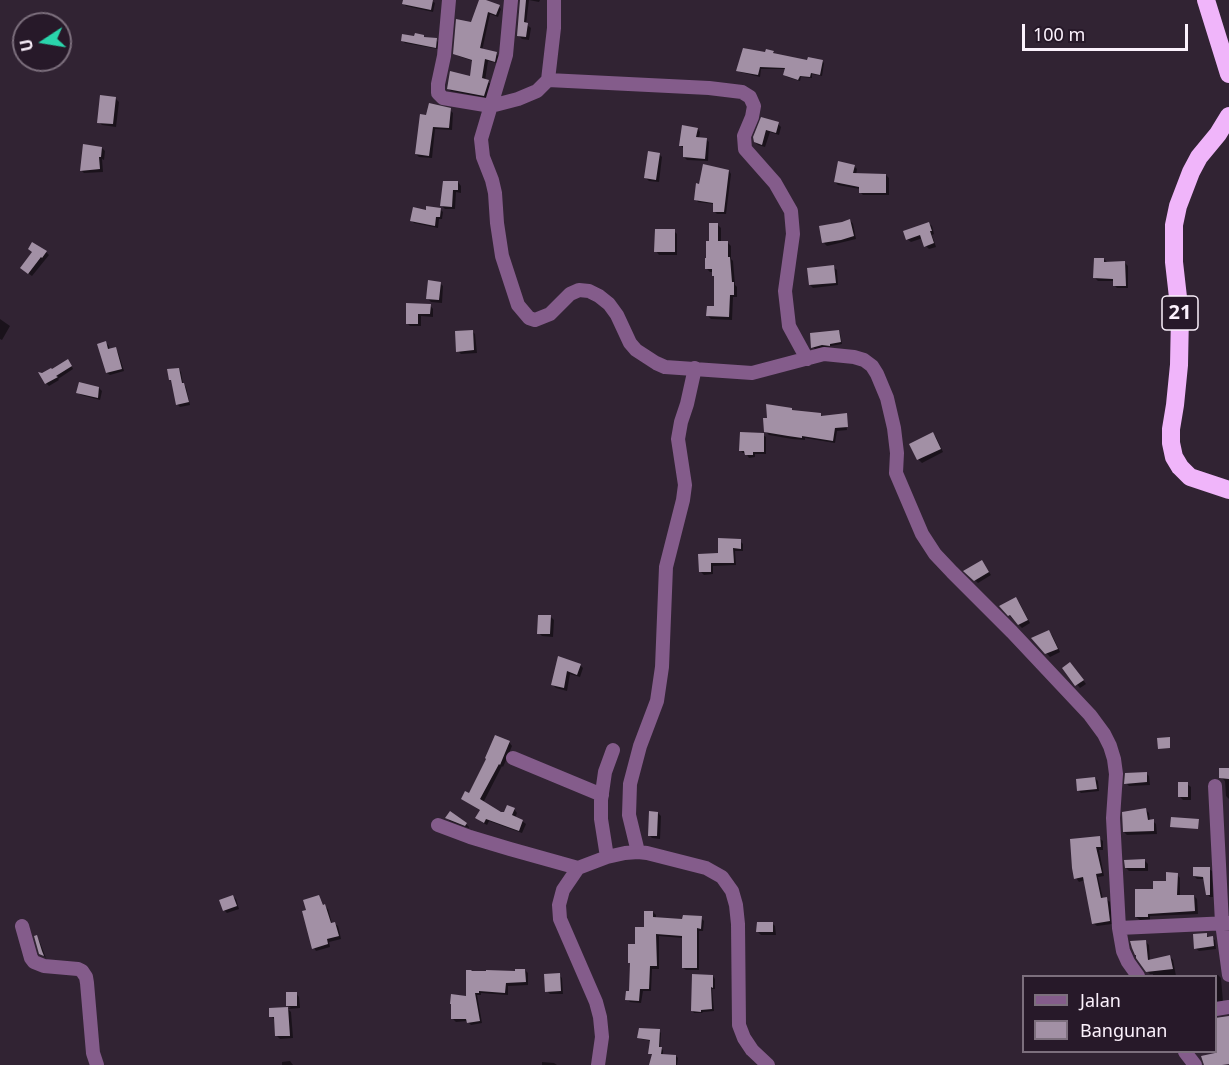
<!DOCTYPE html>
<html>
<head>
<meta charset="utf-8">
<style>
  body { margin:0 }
  #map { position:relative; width:1229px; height:1065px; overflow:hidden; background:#312333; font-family:"Noto Sans",sans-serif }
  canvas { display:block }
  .legend { position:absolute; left:1022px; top:975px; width:195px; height:78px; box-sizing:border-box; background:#271929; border:2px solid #7c6f7d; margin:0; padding:8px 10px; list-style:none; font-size:18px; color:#fbf1fc }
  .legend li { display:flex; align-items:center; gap:12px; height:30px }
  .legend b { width:30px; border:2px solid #7c6f7d }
  .north { position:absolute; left:12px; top:12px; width:60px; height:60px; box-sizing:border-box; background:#271929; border:2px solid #7c6f7d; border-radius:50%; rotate:258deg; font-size:16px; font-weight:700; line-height:24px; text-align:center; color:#fbf1fc }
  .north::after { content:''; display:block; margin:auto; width:21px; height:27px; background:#2ad5ac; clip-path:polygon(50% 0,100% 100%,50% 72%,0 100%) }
  .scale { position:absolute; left:1022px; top:24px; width:166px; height:27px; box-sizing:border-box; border:3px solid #fbf1fc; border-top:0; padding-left:8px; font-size:18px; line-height:21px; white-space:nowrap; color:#fbf1fc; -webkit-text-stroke:4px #271929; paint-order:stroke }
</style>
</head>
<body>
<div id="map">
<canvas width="1229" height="1065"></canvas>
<ul class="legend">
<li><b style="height:8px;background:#845c8b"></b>Jalan</li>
<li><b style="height:16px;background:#a290a5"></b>Bangunan</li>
</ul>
<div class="north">U</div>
<div class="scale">100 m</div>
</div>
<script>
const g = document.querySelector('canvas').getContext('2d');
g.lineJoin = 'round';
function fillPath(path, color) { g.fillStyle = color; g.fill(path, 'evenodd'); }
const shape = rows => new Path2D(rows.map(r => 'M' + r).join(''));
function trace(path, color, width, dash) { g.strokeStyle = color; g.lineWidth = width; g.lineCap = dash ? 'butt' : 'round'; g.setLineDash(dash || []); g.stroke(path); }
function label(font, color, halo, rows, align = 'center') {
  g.font = font + ' "Noto Sans",sans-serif'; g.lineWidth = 6; g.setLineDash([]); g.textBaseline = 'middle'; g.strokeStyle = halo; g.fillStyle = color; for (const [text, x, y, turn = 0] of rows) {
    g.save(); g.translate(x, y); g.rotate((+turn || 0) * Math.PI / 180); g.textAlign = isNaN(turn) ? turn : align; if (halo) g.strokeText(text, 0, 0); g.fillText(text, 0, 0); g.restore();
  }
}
fillPath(shape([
  [404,0,432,1,435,3,433,12,406,6,403,3],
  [481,0,499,7,501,9,498,17,490,14,482,51,496,54,499,56,497,63,488,61,485,81,491,84,487,98,451,91,449,89,471,77,473,61,458,56,455,53,472,24],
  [521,0,540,0,539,2,529,0,526,24,531,28,529,40,522,39,518,35],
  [424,37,426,39,436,40,438,42,438,49,405,43,402,40],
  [773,52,776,55,809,61,822,61,824,63,822,76,812,74,812,78,801,77,800,81,787,77,785,75,787,69,761,69,760,77,740,72,738,70,766,54],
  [116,99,119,102,116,127,102,125,99,122],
  [450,110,453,113,452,130,435,129,432,158,419,157,416,154,427,117],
  [762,119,778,124,781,127,779,135,770,132,765,147,758,145,755,142],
  [698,129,700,132,699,139,706,139,709,142,708,161,687,160,684,157,683,148,680,145],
  [102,148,105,151,104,160,102,159,103,172,84,173,81,170],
  [659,154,662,157,659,182,649,181,646,178],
  [854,166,857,169,856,175,886,175,889,178,889,195,863,195,860,192,860,189,838,185,835,182],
  [729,171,731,174,726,214,717,214,715,212,714,204,698,202,696,199],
  [458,182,461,186,461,193,456,192,455,209,445,209,442,206],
  [440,209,443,212,442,219,439,219,438,228,414,223,412,221,427,212],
  [850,220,853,224,856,239,827,246,824,243],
  [928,223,932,226,934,234,932,235,936,247,929,249,926,246,923,238,911,242,907,239],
  [718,225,721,228,721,243,728,243,731,246,731,259,733,261,735,285,737,287,737,297,733,297,732,320,711,319,708,316,715,308,715,277,713,272,710,272,707,269,710,243],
  [674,231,677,234,677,255,659,255,656,251],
  [46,252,49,255,32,276,25,271],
  [1104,259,1108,263,1125,263,1128,266,1128,288,1117,288,1114,285,1114,281,1098,281,1095,278],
  [833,267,837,270,838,285,813,288,810,285],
  [440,283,443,286,442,303,431,302,427,298],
  [408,305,430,305,433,309,433,317,421,316,421,326,410,326,407,323],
  [0,319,10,326,2,340,0,339],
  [472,331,475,334,477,353,461,354,458,351],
  [838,331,840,333,842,344,815,349,813,347],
  [106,343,109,346,110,351,115,349,118,352,124,371,110,375,107,373],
  [70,363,73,369,58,379,59,380,49,386,47,384,41,374],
  [179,369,181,372,183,384,186,387,190,405,180,407,177,404,173,382,170,379],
  [99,388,102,391,100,400,81,395,78,392],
  [794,412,820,414,823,417,846,414,847,416,845,416,847,430,837,431,835,443,805,438,805,440,792,439,769,435,766,432],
  [933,434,936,437,943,452,922,463,919,460,911,445],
  [763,435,766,437,766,454,755,454,755,457,749,458,746,453,743,453,740,450],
  [740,541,743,544,743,551,735,551,736,565,713,566,713,574,704,575,701,572,720,554],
  [984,565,991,575,978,583,966,571],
  [1016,599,1019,602,1030,623,1022,628,1001,607],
  [551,617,554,620,553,637,542,636,539,633],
  [1048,632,1052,635,1060,652,1050,657,1034,639],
  [559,658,580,665,583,668,580,677,570,674,567,691,556,688,553,685],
  [1073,667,1086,684,1080,688,1064,669],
  [509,742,512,746,503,767,502,766,483,803,501,814,514,809,517,813,515,818,522,821,526,824,522,833,489,821,487,825,480,821,477,818,481,811,462,799,470,795],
  [1229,770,1229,799,1226,796,1225,781,1221,777],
  [1146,773,1149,776,1150,785,1129,786,1126,783],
  [1095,778,1098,781,1099,791,1081,793,1078,790],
  [1187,784,1191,787,1191,800,1183,800,1179,796],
  [1146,810,1149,813,1150,821,1153,821,1156,824,1157,834,1127,835,1124,832],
  [658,813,661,816,660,839,652,838,649,835],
  [447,818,466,824,469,827,469,828,450,821],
  [1099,838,1103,841,1103,850,1099,850,1104,876,1098,877,1103,899,1106,899,1110,902,1112,924,1097,926,1093,923,1085,880,1079,882,1076,878],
  [1145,861,1148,864,1148,871,1129,871,1126,868],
  [1209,869,1212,871,1213,897,1210,897,1207,894,1205,879,1197,879,1194,876],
  [1177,874,1180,878,1180,897,1194,896,1197,899,1198,914,1150,916,1150,920,1140,920,1136,917,1155,891],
  [232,896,236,899,239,909,227,913,224,910],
  [321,900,324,906,328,909,332,924,335,924,338,926,341,939,329,942,330,947,316,951,314,948,308,911],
  [653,912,656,915,656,918,684,921,701,918,704,921,703,931,699,931,699,970,686,970,683,968,683,938,659,936,659,969,652,969,651,991,643,991,641,1003,630,1002,627,999,630,993,636,945],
  [772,923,775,926,776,935,761,935,758,932],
  [1206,935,1215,940,1216,949,1199,951,1195,948],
  [36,937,39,940,46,958,41,953],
  [1146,942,1149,945,1150,961,1170,957,1173,960,1176,976,1153,976,1153,974,1150,974,1147,971],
  [525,970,528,973,528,985,508,986,508,995,481,993,481,995,477,995,482,1023,471,1025,467,1021,456,1022,453,1019,487,972,516,973],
  [559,975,562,978,563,994,550,994,547,991],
  [1218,975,1221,978,1223,1002,1216,1004,1216,976,1209,976],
  [713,976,715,979,715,989,712,989,714,1011,703,1012,702,1013,694,1013,692,1010],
  [296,993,299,997,300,1008,288,1009,291,1012,293,1038,280,1039,276,1035,276,1019,274,1019,271,1016,270,1010,291,1008,288,1006],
  [659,1031,661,1033,660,1048,663,1050,663,1055,676,1056,678,1058,677,1065,650,1065,653,1055,649,1053,651,1041,641,1039,639,1037],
  [290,1061,293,1065,282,1065,282,1062],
  [542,1062,554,1063,557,1065,542,1065]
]), '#0007');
fillPath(shape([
  [403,0,433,0,431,10,402,4],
  [479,0,486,0,500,5,496,15,488,12,480,48,497,52,495,62,485,59,482,78,489,80,484,96,447,89,450,71,470,76,472,60,453,54,456,19,471,22],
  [520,0,526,0,524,22,528,23,526,37,517,36],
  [415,33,424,35,424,37,437,38,436,48,401,41,402,34,414,36],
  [743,48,765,52,766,49,774,51,773,53,807,60,808,57,823,60,820,75,811,73,810,77,800,76,798,80,783,75,785,68,760,67,758,75,736,71],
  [100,95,116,97,113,124,97,123],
  [429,103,451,108,449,128,433,127,429,156,415,154,420,114,426,115],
  [761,117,779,122,776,133,766,130,762,145,754,142,753,137],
  [682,125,698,128,696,137,707,138,705,159,683,157,683,146,679,146],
  [83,144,102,147,101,157,99,157,100,169,80,171],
  [648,151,660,153,656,180,644,178],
  [838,161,855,165,853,173,886,174,886,193,859,193,859,187,834,182],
  [703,164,729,170,724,212,713,212,713,203,694,200,696,183,699,184],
  [443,181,458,181,458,190,453,190,452,207,440,206],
  [426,206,441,208,440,217,436,217,435,226,410,221,413,207,426,210],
  [850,219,854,236,841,240,822,243,819,226,842,222],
  [929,222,932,231,930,231,934,243,924,247,920,235,906,240,903,231],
  [709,223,718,223,718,241,728,241,728,257,730,257,732,282,734,282,734,295,730,295,729,317,706,316,707,306,714,306,714,276,712,276,712,269,705,269,705,258,706,258,706,241,709,241],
  [655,229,675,229,675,252,654,252],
  [32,242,47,251,42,258,41,257,28,274,20,268,32,252,28,249],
  [1094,258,1104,258,1104,262,1125,261,1126,286,1113,286,1113,279,1093,278],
  [834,265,836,283,809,285,807,268],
  [428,280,441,282,439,300,426,299],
  [406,303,431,304,430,314,418,314,418,324,406,324],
  [473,330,474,350,456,352,455,331],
  [839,330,841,342,830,344,830,346,822,345,811,348,810,333],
  [106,341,108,349,116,347,122,369,106,373,97,344],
  [68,359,72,366,56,376,58,377,45,384,38,372,42,373,51,368,52,369],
  [179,368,182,383,184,383,189,402,176,405,171,380,169,380,167,369],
  [79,382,99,387,98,398,76,393],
  [766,404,792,408,792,410,821,413,821,416,847,413,848,427,835,428,833,441,802,436,802,438,788,436,764,432,763,418,767,418],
  [740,432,764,433,764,452,753,452,753,455,745,455,744,451,739,451],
  [933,432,941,449,917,460,909,444],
  [718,538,741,539,741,549,733,548,734,563,711,563,711,572,699,572,698,554,718,553],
  [982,560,989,572,974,581,963,571],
  [1016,597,1028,620,1018,625,1010,615,1008,616,999,606],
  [538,615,551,615,550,634,537,634],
  [1049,630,1058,649,1045,654,1031,638],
  [558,656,581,664,577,675,567,671,564,688,551,685],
  [1070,662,1084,680,1075,686,1062,668],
  [495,735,510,741,500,765,499,764,480,799,501,812,504,812,507,805,515,808,512,815,523,820,519,831,486,819,484,823,475,818,480,810,461,799,465,791,469,793,486,759,485,758],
  [1170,737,1170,748,1158,749,1157,738],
  [1219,768,1229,768,1229,779,1219,778],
  [1147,772,1147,782,1124,784,1125,773],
  [1095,777,1097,789,1077,791,1076,779],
  [1178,782,1188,782,1188,797,1178,797],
  [1146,808,1148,820,1154,819,1154,831,1123,832,1122,812],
  [450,811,467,823,465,826,445,818],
  [649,811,658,812,657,836,648,836],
  [1171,817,1199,819,1198,829,1170,827],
  [1100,836,1101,847,1096,847,1102,873,1096,874,1101,898,1107,897,1110,921,1092,924,1083,877,1074,879,1072,868,1070,839],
  [1145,859,1145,868,1125,868,1124,860],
  [1193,867,1210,867,1210,895,1206,895,1203,877,1193,876],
  [1166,872,1178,873,1177,895,1194,895,1195,911,1148,914,1148,917,1135,917,1135,889,1153,889,1153,881,1166,881],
  [233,895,237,906,223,911,219,900],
  [319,895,323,905,325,904,331,923,335,922,339,936,327,939,328,944,312,949,302,911,306,910,303,900],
  [644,911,653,911,653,917,682,919,683,915,702,916,701,929,697,928,697,968,682,968,682,936,656,934,657,966,650,966,649,989,640,989,639,1001,625,1000,626,991,629,991,630,963,628,963,628,944,635,944,635,927,644,927],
  [757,922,773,922,773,932,756,932],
  [1207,933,1207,937,1213,936,1214,946,1194,949,1193,934],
  [37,935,42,951,44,956,39,954,34,936],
  [1146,940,1148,960,1170,955,1173,969,1146,972,1136,958,1136,955,1135,955,1132,948,1130,941],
  [515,969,525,969,526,982,506,983,505,993,479,991,479,993,475,993,480,1021,467,1023,466,1019,451,1019,451,1004,450,1004,451,994,466,996,466,970,471,970,472,971,486,971,486,970,515,971],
  [560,973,561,991,545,992,544,974],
  [692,974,713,975,713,988,711,987,712,1009,701,1010,701,1012,691,1011],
  [286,992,297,992,297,1006,286,1006],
  [288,1007,290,1036,275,1036,274,1017,269,1017,269,1008],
  [1229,1016,1229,1064,1222,1065,1204,1065,1201,1056,1215,1053,1215,1018],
  [639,1028,660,1029,659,1047,662,1047,661,1054,676,1055,676,1065,649,1065,652,1054,648,1054,650,1040,637,1038]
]), '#a290a5');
trace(shape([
  [449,0,444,56,438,84,438,93,443,98,491,106,518,99,537,91,548,80,554,28,554,0],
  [511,0,506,55,481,139,483,157,492,180,495,193,497,223,502,256,518,305,529,318,535,320,550,314,570,294,579,290,589,291,599,296,609,304,617,315,630,343,636,350,656,363,665,367,752,373,824,354,854,357,864,360,872,366,877,374,887,398,894,428,897,453,896,473,922,534,935,554,952,572,1012,632,1090,715,1104,734,1110,746,1114,759,1116,774,1113,818,1119,928,1123,951,1128,962,1138,976],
  [548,80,709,88,742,92,750,97,754,106,752,117,744,136,745,149,775,183,791,211,793,234,785,291,789,326,807,359],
  [513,758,602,795],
  [1215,786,1222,923,1229,975],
  [438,825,470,837,510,849,578,868,607,857,625,853,638,852,647,853,706,868,722,877,732,891,736,905,738,924,739,1025,744,1038,752,1050,768,1065],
  [638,852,629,815,630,784,640,746,657,701,662,667,666,567,683,500,685,485,678,439,681,422,687,404,695,368],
  [607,857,601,819,601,800,605,772,613,750],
  [578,868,563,890,559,905,560,919,596,1002,600,1017,602,1037,598,1065],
  [22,926,31,958,34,962,44,966,78,969,82,971,86,977,87,983,93,1053,97,1065],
  [1119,928,1229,923],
  [1216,1009,1229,1007],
  [1185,1052,1195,1065]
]), '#845c8b', 14);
trace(shape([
  [1206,0,1229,74],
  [1229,116,1218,134,1199,157,1191,172,1178,206,1174,225,1174,262,1180,315,1179,365,1175,405,1171,429,1171,443,1174,457,1180,467,1190,477,1229,490]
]), '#f0b5fa', 18);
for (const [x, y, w] of [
  [1180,313,36]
]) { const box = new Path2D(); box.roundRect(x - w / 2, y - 17, w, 34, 4.5); g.fillStyle = '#271929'; g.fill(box); trace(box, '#fbf1fc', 1.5); }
label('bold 20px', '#fbf1fc', null, [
  ["21",1180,313]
]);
</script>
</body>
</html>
